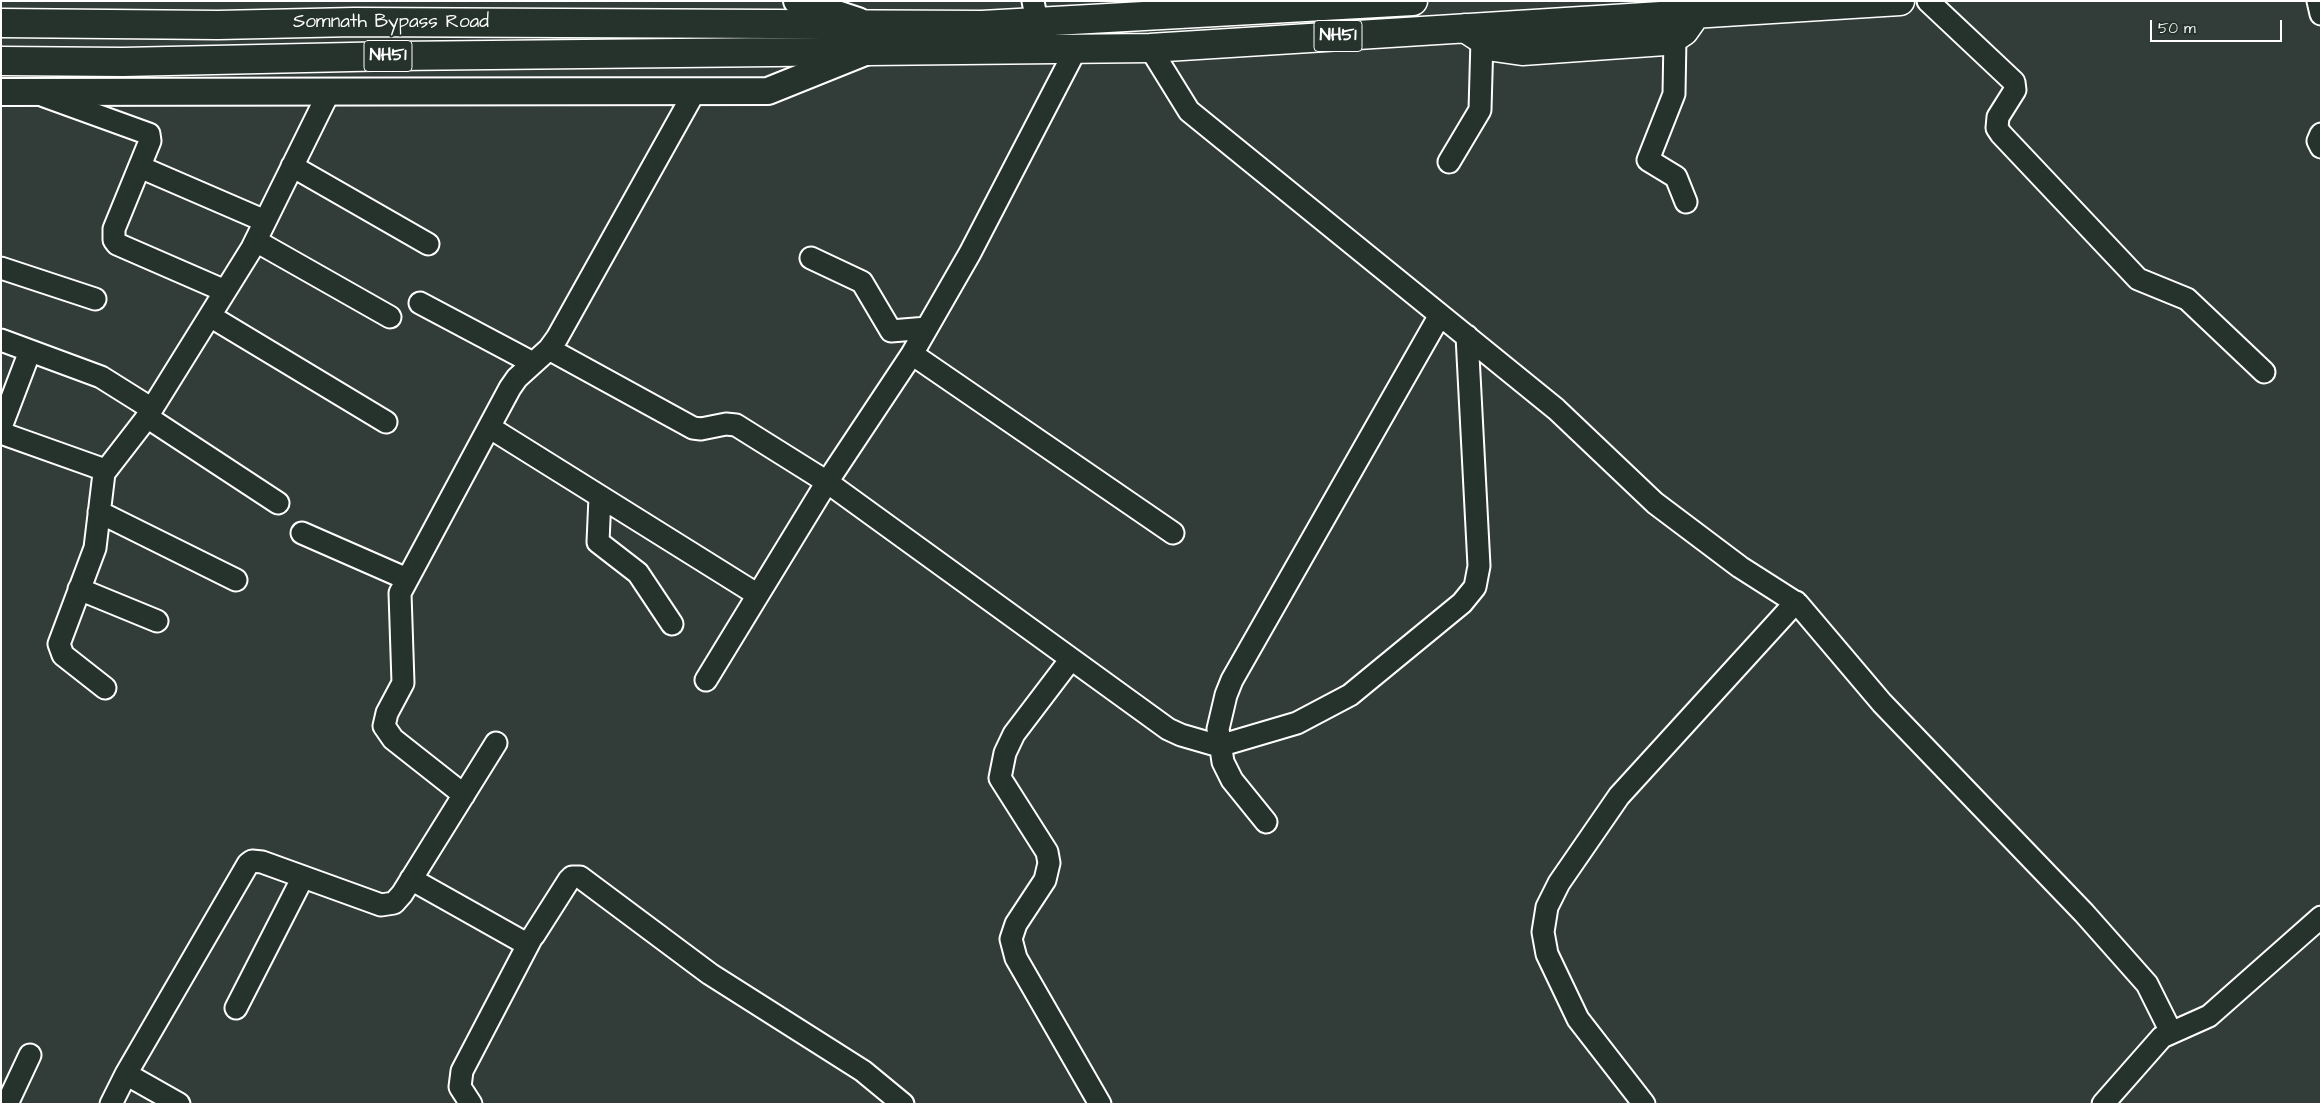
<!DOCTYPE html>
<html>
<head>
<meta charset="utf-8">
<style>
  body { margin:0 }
  #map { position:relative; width:2322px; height:1105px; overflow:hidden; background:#323d3a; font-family:"Architects Daughter",sans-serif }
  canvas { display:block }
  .frame { position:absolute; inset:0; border:2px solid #fff; pointer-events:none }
  .scale { position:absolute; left:2150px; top:20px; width:132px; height:22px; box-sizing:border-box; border:2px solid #fff; border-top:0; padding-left:6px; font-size:15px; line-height:18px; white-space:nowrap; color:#fff; -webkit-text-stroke:4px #26332d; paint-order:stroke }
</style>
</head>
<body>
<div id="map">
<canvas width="2322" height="1105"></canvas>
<div class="frame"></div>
<div class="scale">50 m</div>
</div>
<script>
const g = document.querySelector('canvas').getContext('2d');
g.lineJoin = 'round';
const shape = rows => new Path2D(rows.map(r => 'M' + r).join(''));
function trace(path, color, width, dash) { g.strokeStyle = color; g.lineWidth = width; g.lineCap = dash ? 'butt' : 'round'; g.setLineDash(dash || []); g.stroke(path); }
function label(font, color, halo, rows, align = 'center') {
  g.font = font + ' "Architects Daughter",sans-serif'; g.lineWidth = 4; g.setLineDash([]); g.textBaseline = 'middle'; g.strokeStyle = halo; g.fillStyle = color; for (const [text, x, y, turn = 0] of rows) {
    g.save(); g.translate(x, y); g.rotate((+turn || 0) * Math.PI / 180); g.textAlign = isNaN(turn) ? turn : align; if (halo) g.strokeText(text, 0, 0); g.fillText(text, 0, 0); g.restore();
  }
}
const minor = shape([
  [1033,1,1037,22],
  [1928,1,2014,82,2015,90,1998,117,1997,128,2001,134,2138,279,2187,299,2264,372],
  [2318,1,2321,14],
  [1675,37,1674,94,1648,160,1676,177,1686,202],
  [1150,48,1189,111,1556,409,1655,503,1740,567,1798,604,1882,703,2084,913,2147,984,2171,1032],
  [44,96,149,134,150,141,114,229,114,240,117,244,225,291],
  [2321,134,2318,141,2321,147],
  [1449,162,1480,110,1482,39],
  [292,166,428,244],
  [140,167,265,221],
  [256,241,390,317],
  [811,258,862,282,891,331,927,328],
  [1,268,95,299],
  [420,303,533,363],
  [210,316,386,422],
  [1,340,101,377,152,409],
  [549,349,693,428,701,429,726,424,736,425,827,482,1168,729,1181,735,1219,746,1297,723,1350,695,1462,603,1475,587,1479,566,1467,336],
  [912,354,1173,533],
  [147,417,278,503],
  [1,427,30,351],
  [489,427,758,595],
  [1,433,105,470],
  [600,497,598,542,638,573,672,624],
  [99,512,236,580],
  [302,533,407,579],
  [79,589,157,621],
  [1071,659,1014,734,1005,753,1000,778,1047,852,1049,863,1045,880,1016,924,1011,939,1016,958,1100,1104],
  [706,680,827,482,912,354,970,253,1077,47],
  [105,688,63,655,59,644,95,548,104,473,145,420,252,248,329,92],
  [464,795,393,739,384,726,387,713,403,683,400,593,510,388,517,378,549,349,557,338,695,91],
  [1266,822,1232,780,1223,762,1218,729,1226,695,1232,680,1440,315],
  [411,879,523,942,528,942,534,935,569,880,572,877,580,877,710,974,863,1071,903,1104],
  [236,1008,303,877],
  [126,1074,179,1104],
  [7,1104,30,1055],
  [111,1104,126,1074,248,864,252,861,262,862,381,905,394,903,402,894,496,743],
  [471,1104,460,1087,462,1071,531,939],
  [1644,1104,1578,1019,1547,954,1543,932,1547,907,1559,883,1619,796,1796,602],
  [2103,1104,2162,1037,2209,1016,2321,917]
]);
const major = shape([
  [797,1,858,21],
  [1,92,768,91,865,52]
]);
const highway = shape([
  [1,23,218,25,354,22,982,25,1413,1],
  [1465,28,1494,47,1522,51,1665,41,1675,37,1684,31,1696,14],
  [1,61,123,62,396,56,1150,48,1900,1]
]);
trace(minor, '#fff', 25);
trace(major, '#fff', 30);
trace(highway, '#fff', 31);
trace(minor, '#26332d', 21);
trace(major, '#26332d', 26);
trace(highway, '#26332d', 28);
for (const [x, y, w] of [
  [1338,36,48],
  [388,56,48]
]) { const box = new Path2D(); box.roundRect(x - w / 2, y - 15.5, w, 31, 4); g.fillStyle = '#26332d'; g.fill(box); trace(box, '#fff', 1); }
label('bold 18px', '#fff', null, [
  ["NH51",1338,36],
  ["NH51",388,56]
]);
label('19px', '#fff', '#26332d', [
  ["Somnath Bypass Road",391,23]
]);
</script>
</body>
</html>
